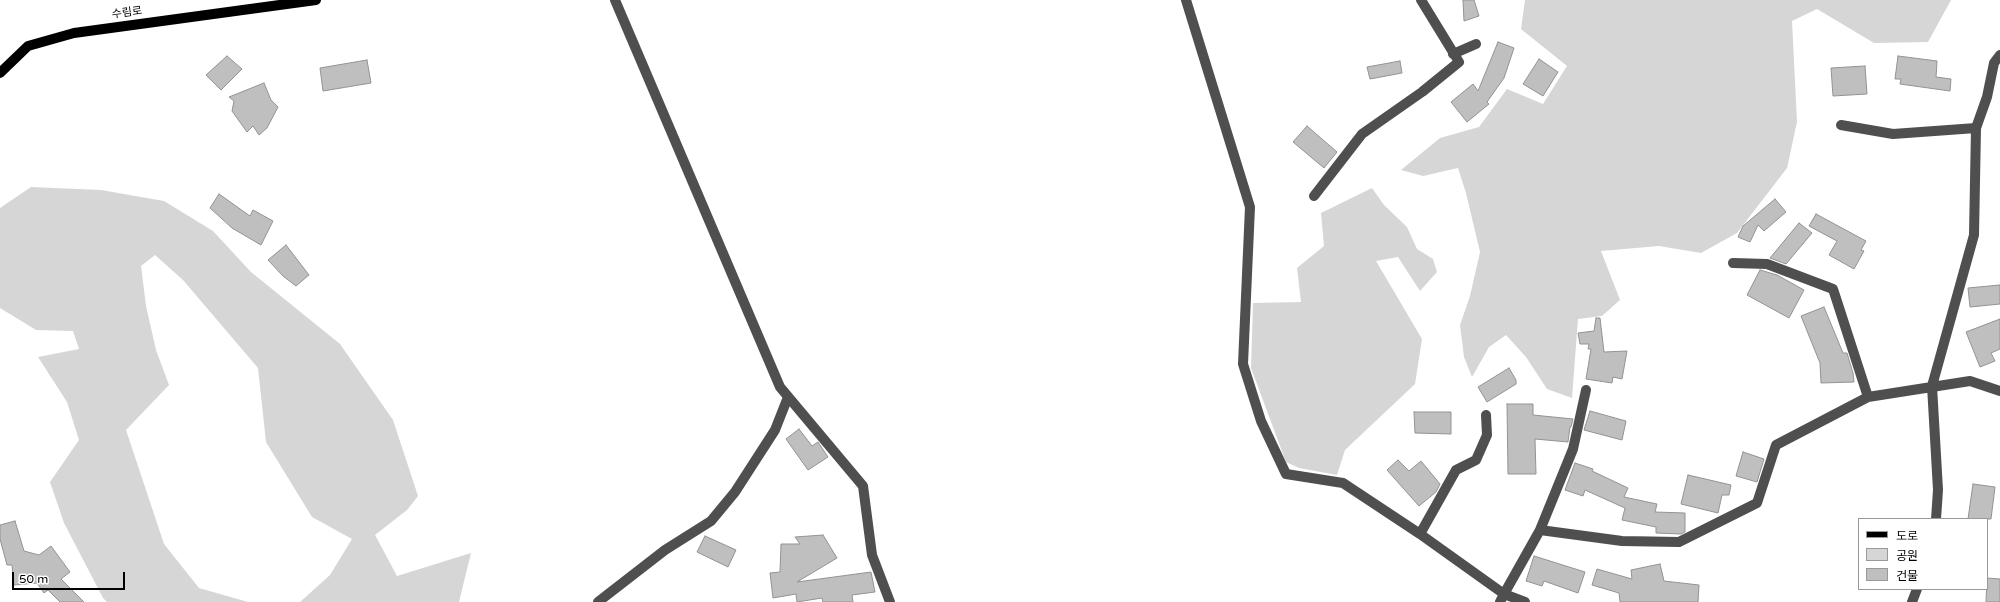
<!DOCTYPE html>
<html>
<head>
<meta charset="utf-8">
<style>
  body { margin:0 }
  #map { position:relative; width:2000px; height:602px; overflow:hidden; background:#fff; font-family:"Varela Round","Noto Sans KR",sans-serif }
  canvas { display:block }
  .legend { position:absolute; left:1858px; top:518px; width:130px; height:72px; box-sizing:border-box; background:#fff; border:1px solid #999; margin:0; padding:5px 7px; list-style:none; font-size:12px; color:#000 }
  .legend li { display:flex; align-items:center; gap:8px; height:20px }
  .legend b { width:20px; border:1px solid #999 }
  .scale { position:absolute; left:12px; top:572px; width:113px; height:18px; box-sizing:border-box; border:2px solid #000; border-top:0; padding-left:5px; font-size:12px; line-height:14px; white-space:nowrap; color:#000; -webkit-text-stroke:3px #fff; paint-order:stroke }
</style>
</head>
<body>
<div id="map">
<canvas width="2000" height="602"></canvas>
<ul class="legend">
<li><b style="height:5px;background:#000"></b>도로</li>
<li><b style="height:11px;background:#d6d6d6"></b>공원</li>
<li><b style="height:11px;background:#bfbfbf"></b>건물</li>
</ul>
<div class="scale">50 m</div>
</div>
<script>
const g = document.querySelector('canvas').getContext('2d');
g.lineJoin = 'round';
function fillPath(path, color) { g.fillStyle = color; g.fill(path, 'evenodd'); }
const shape = rows => new Path2D(rows.map(r => 'M' + r).join(''));
function trace(path, color, width, dash) { g.strokeStyle = color; g.lineWidth = width; g.lineCap = dash ? 'butt' : 'round'; g.setLineDash(dash || []); g.stroke(path); }
function label(font, color, halo, rows, align = 'center') {
  g.font = font + ' "Varela Round","Noto Sans KR",sans-serif'; g.lineWidth = 3.5; g.setLineDash([]); g.textBaseline = 'middle'; g.strokeStyle = halo; g.fillStyle = color; for (const [text, x, y, turn = 0] of rows) {
    g.save(); g.translate(x, y); g.rotate((+turn || 0) * Math.PI / 180); g.textAlign = isNaN(turn) ? turn : align; if (halo) g.strokeText(text, 0, 0); g.fillText(text, 0, 0); g.restore();
  }
}
fillPath(shape([
  [1525,0,1951,0,1928,42,1874,43,1817,9,1792,21,1797,122,1787,168,1737,233,1701,253,1659,246,1601,251,1620,300,1602,316,1578,319,1572,398,1547,389,1526,357,1506,335,1489,347,1472,377,1464,357,1460,325,1470,296,1480,252,1466,193,1458,168,1423,176,1401,170,1440,138,1479,127,1507,89,1543,104,1567,66,1521,29],
  [31,187,101,190,164,201,213,231,251,272,340,344,393,420,418,496,407,510,375,535,397,576,471,553,459,602,300,602,330,575,352,539,312,517,266,442,258,368,183,280,155,255,141,266,146,306,156,350,169,385,126,430,164,544,199,588,248,602,107,602,103,598,64,523,50,482,79,440,67,402,38,357,79,349,73,331,36,330,0,308,0,208],
  [1372,188,1384,205,1407,227,1417,249,1433,259,1437,272,1420,291,1398,257,1376,261,1422,339,1415,384,1345,450,1337,475,1299,468,1286,462,1251,368,1253,303,1301,302,1297,268,1324,246,1321,213]
]), '#d6d6d6');
const building = shape([
  [1463,0,1474,0,1479,16,1464,21,1463,0],
  [1498,42,1514,48,1504,78,1487,102,1489,104,1467,122,1451,102,1473,84,1478,91,1498,42],
  [227,56,242,69,221,90,206,75,227,56],
  [1898,56,1937,61,1936,77,1951,79,1950,91,1900,84,1901,79,1895,79,1898,56],
  [1539,59,1558,72,1543,96,1523,84,1539,59],
  [367,60,371,83,323,91,320,68,367,60],
  [1400,61,1402,73,1370,79,1367,67,1400,61],
  [1865,66,1867,94,1833,96,1831,68,1865,66],
  [264,83,271,100,278,107,267,128,259,135,253,126,247,132,232,111,234,101,229,97,264,83],
  [1307,126,1337,152,1324,168,1293,142,1307,126],
  [219,194,250,216,253,210,273,221,261,245,232,228,210,208,219,194],
  [1775,199,1786,212,1764,231,1758,225,1750,242,1738,237,1743,226,1775,199],
  [1816,214,1866,241,1861,250,1864,251,1854,269,1829,255,1837,241,1809,226,1816,214],
  [1799,223,1812,233,1786,264,1770,258,1799,223],
  [286,245,309,275,296,286,283,276,268,260,286,245],
  [1760,270,1777,275,1804,290,1789,318,1747,295,1760,270],
  [2000,285,2000,304,1970,307,1968,288,2000,285],
  [1824,307,1843,353,1847,353,1853,373,1854,382,1821,383,1820,363,1801,316,1824,307],
  [1596,318,1600,318,1604,352,1627,351,1622,379,1613,377,1612,383,1586,379,1591,349,1588,349,1589,344,1580,344,1578,333,1594,331,1596,318],
  [2000,319,2000,349,1991,353,1995,361,1980,367,1966,332,2000,319],
  [1509,368,1516,380,1516,384,1487,402,1478,387,1509,368],
  [1507,404,1533,404,1533,415,1573,419,1571,427,1570,427,1568,442,1535,439,1536,474,1508,474,1507,404],
  [1590,411,1626,421,1622,440,1584,430,1590,411],
  [1414,412,1451,412,1451,434,1415,433,1414,412],
  [799,429,812,446,818,442,828,457,808,470,786,439,799,429],
  [1743,452,1764,459,1757,482,1736,476,1743,452],
  [1398,460,1409,471,1421,461,1440,484,1436,492,1419,506,1387,470,1398,460],
  [1575,463,1593,469,1592,471,1628,488,1624,497,1657,504,1655,512,1685,513,1685,532,1681,534,1656,533,1656,527,1622,520,1625,508,1585,490,1583,496,1565,490,1575,463],
  [1688,475,1731,485,1729,495,1722,495,1718,513,1681,504,1688,475],
  [1973,484,1995,487,1991,519,1968,519,1973,484],
  [15,521,24,551,39,555,51,546,70,572,61,579,84,602,60,602,48,590,44,593,37,583,14,585,12,565,7,565,0,539,0,525,15,521],
  [823,535,837,558,797,582,871,572,875,592,852,595,853,602,823,602,822,598,797,602,796,594,773,598,770,573,780,572,781,544,800,544,795,537,823,535],
  [705,536,736,550,728,567,697,552,705,536],
  [1534,556,1585,572,1578,593,1544,581,1542,586,1526,581,1534,556],
  [1660,564,1664,581,1699,585,1698,602,1620,602,1619,593,1592,585,1597,569,1632,579,1631,570,1660,564],
  [1987,578,2000,579,2000,602,1986,602,1987,578]
]);
fillPath(building, '#bfbfbf');
trace(building, '#939393', 1);
trace(shape([
  [615,0,780,387,863,486,872,555,890,602],
  [1186,0,1250,207,1243,364,1261,421,1286,474,1343,483,1420,534,1504,594,1500,602],
  [1453,54,1476,44],
  [1841,125,1893,134,1976,128],
  [1314,196,1362,134,1422,92,1459,62,1421,0],
  [1733,263,1767,264,1833,289,1868,397],
  [1936,519,1938,490,1932,386,1974,235,1976,128,1987,97,1994,63,2000,55],
  [1540,530,1622,541,1679,542,1757,503,1776,445,1868,397,1970,381,2000,391],
  [1420,534,1456,470,1476,460,1487,435,1486,415],
  [598,602,665,550,711,521,735,492,775,430,788,397],
  [1525,602,1504,594,1540,530,1573,449,1586,390],
  [1912,602,1917,589]
]), '#4f4f4f', 10);
trace(shape([
  [0,73,28,46,74,33,316,0]
]), '#000', 10);
label('11px', '#000', '#fff', [
  ["수림로",127,13,-8]
]);
</script>
</body>
</html>
